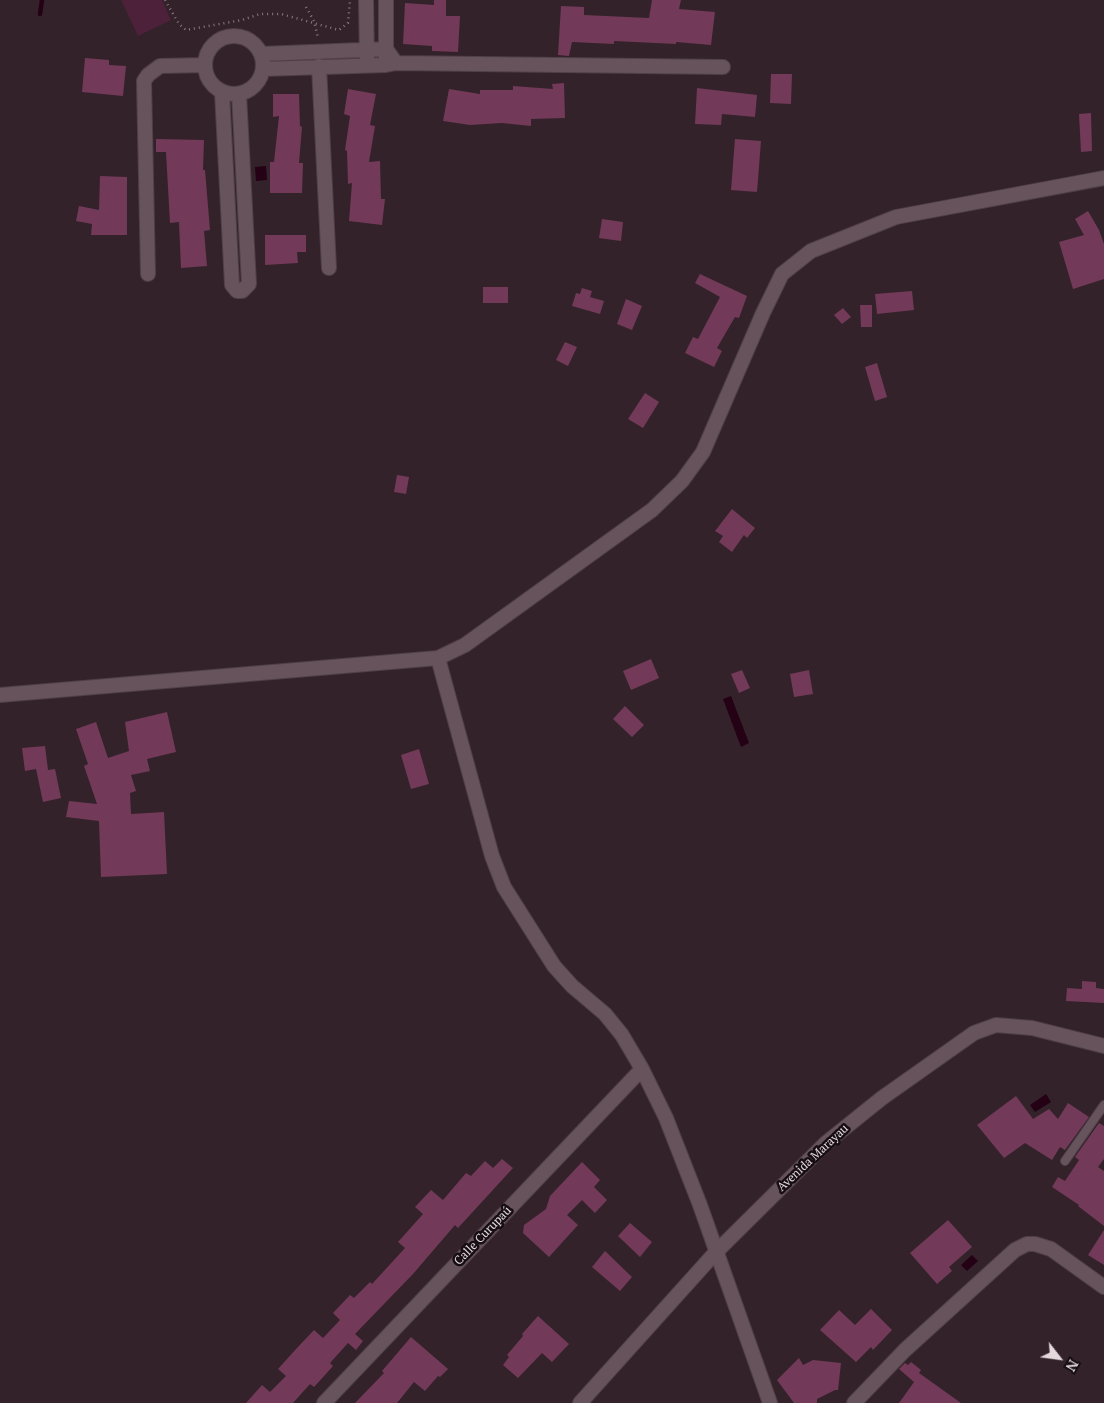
<!DOCTYPE html>
<html>
<head>
<meta charset="utf-8">
<style>
  body { margin:0 }
  #map { position:relative; width:1104px; height:1403px; overflow:hidden; background:#33222a; font-family:"PT Serif",serif }
  canvas { display:block }
  .north { position:absolute; left:1034px; top:1333px; width:50px; height:50px; -webkit-text-stroke:4px #160e12; paint-order:stroke; rotate:120deg; font-size:14px; font-weight:700; line-height:20px; text-align:center; color:#e4d8dd }
  .north::after { content:''; display:block; margin:auto; width:18px; height:22px; background:#e4d8dd; clip-path:polygon(50% 0,100% 100%,50% 72%,0 100%) }
</style>
</head>
<body>
<div id="map">
<canvas width="1104" height="1403"></canvas>
<div class="north">N</div>
</div>
<script>
const g = document.querySelector('canvas').getContext('2d');
g.lineJoin = 'round';
function fillPath(path, color) { g.fillStyle = color; g.fill(path, 'evenodd'); }
const shape = rows => new Path2D(rows.map(r => 'M' + r).join(''));
function trace(path, color, width, dash) { g.strokeStyle = color; g.lineWidth = width; g.lineCap = dash ? 'butt' : 'round'; g.setLineDash(dash || []); g.stroke(path); }
function label(font, color, halo, rows, align = 'center') {
  g.font = font + ' "PT Serif",serif'; g.lineWidth = 5; g.setLineDash([]); g.textBaseline = 'middle'; g.strokeStyle = halo; g.fillStyle = color; for (const [text, x, y, turn = 0] of rows) {
    g.save(); g.translate(x, y); g.rotate((+turn || 0) * Math.PI / 180); g.textAlign = isNaN(turn) ? turn : align; if (halo) g.strokeText(text, 0, 0); g.fillText(text, 0, 0); g.restore();
  }
}
fillPath(shape([
  [121,0,162,0,171,20,138,36]
]), '#4d2139');
fillPath(shape([
  [266,166,267,180,256,181,255,167],
  [731,696,749,743,741,747,723,699],
  [1046,1094,1051,1102,1035,1112,1030,1105],
  [972,1255,978,1261,967,1271,961,1265]
]), '#250116');
trace(shape([
  [40,14,42,0]
]), '#250116', 4.5);
fillPath(shape([
  [434,0,446,0,446,16,460,16,458,52,432,51,432,46,403,44,405,3,434,5],
  [652,0,681,0,679,9,715,12,711,45,676,42,676,44,614,41,614,44,572,42,569,56,558,55,561,6,584,7,584,15,649,18],
  [85,58,109,60,109,65,126,66,123,96,82,92],
  [771,74,792,74,791,104,770,103],
  [564,83,565,118,531,119,531,126,502,123,470,125,443,121,449,89,480,94,480,90,513,90,513,86,553,89,552,84],
  [697,88,757,95,755,117,722,114,721,125,695,124],
  [348,89,376,94,370,125,375,126,369,162,380,161,381,199,385,199,382,225,349,221,352,183,348,184,347,151,345,150,350,116,344,114],
  [273,94,299,94,300,126,302,127,299,163,303,163,302,193,270,193,270,162,274,162,279,116,273,117],
  [1091,113,1092,151,1081,152,1079,114],
  [156,139,204,140,203,170,205,170,210,230,204,231,207,266,181,268,179,222,170,223,166,152,156,152],
  [735,139,761,141,757,192,731,190],
  [100,176,127,177,127,235,91,235,92,224,76,221,79,206,99,210],
  [1088,211,1099,230,1104,244,1104,279,1073,289,1059,242,1084,235,1075,219],
  [602,219,623,222,621,241,599,238],
  [265,235,306,235,306,252,297,252,298,263,265,265],
  [700,274,747,296,739,318,735,317,717,348,722,351,714,367,685,353,693,337,698,339,720,297,695,283],
  [483,287,508,287,508,303,483,303],
  [582,288,592,291,590,297,604,301,600,314,572,306,576,293,580,294],
  [912,291,914,310,877,314,875,294],
  [626,299,642,306,632,330,617,324],
  [860,305,872,305,872,327,861,327],
  [843,308,851,317,842,324,834,315],
  [565,342,577,347,568,366,556,360],
  [877,363,887,397,875,401,865,367],
  [645,393,659,402,643,428,628,419],
  [397,475,409,477,406,494,394,492],
  [732,509,755,528,747,538,744,535,732,552,719,542,723,536,715,531],
  [651,659,659,678,631,690,623,671],
  [742,670,750,688,739,693,731,674],
  [809,670,813,694,794,697,790,674],
  [625,706,644,725,632,737,613,719],
  [167,712,176,752,147,759,150,771,131,775,136,791,130,793,131,814,164,812,167,874,101,877,99,821,66,817,69,801,97,804,84,766,88,764,76,729,96,722,108,758,129,751,125,722],
  [45,746,48,770,55,769,61,798,43,802,36,769,25,771,22,748],
  [419,749,429,784,411,789,401,755],
  [1082,981,1096,982,1096,988,1104,989,1104,1003,1066,1001,1067,988,1082,989],
  [1016,1096,1033,1119,1049,1109,1058,1119,1068,1103,1089,1117,1065,1150,1060,1147,1052,1160,1025,1143,1004,1158,977,1125],
  [1099,1123,1104,1126,1104,1159,1098,1167,1104,1171,1104,1226,1078,1206,1079,1205,1052,1187,1058,1177,1065,1181,1079,1160,1075,1157],
  [502,1159,513,1168,458,1228,455,1225,413,1274,355,1334,363,1341,356,1350,348,1343,330,1363,333,1366,325,1375,314,1387,310,1384,293,1403,246,1403,262,1385,270,1392,286,1376,278,1369,296,1349,314,1330,323,1338,340,1320,333,1313,350,1295,354,1298,370,1282,372,1284,405,1248,398,1242,423,1214,415,1207,431,1190,443,1200,466,1173,471,1176,485,1161,493,1168],
  [582,1162,600,1180,594,1187,607,1200,595,1213,582,1200,567,1215,578,1225,549,1257,523,1233,524,1225,546,1209,550,1196],
  [948,1220,972,1247,949,1267,952,1271,937,1284,910,1253],
  [630,1223,652,1242,640,1257,618,1236],
  [1104,1230,1104,1265,1088,1255],
  [605,1251,632,1277,620,1291,592,1267],
  [871,1309,892,1330,873,1350,871,1347,856,1362,820,1330,839,1310,855,1325],
  [538,1316,569,1344,552,1362,542,1353,518,1378,503,1365,509,1357,507,1355,523,1336,522,1334],
  [411,1337,448,1369,440,1377,438,1376,425,1391,414,1382,397,1403,355,1403,384,1373,382,1371],
  [799,1358,803,1365,813,1360,841,1363,838,1390,835,1390,817,1399,817,1403,794,1403,777,1380],
  [911,1362,921,1370,919,1373,961,1403,899,1403,914,1382,899,1369,905,1363,908,1365]
]), '#723a58');
const service = shape([
  [1065,1161,1104,1105]
]);
const minor = shape([
  [366,0,367,59],
  [386,0,386,57],
  '205 65a29 29 0 1 1 58 0a29 29 0 1 1-58 0Z',
  [261,54,386,49,396,63],
  [319,66,329,268],
  [263,69,386,65,396,63,723,67],
  [222,92,232,285,237,291,242,291,249,284,239,94],
  [148,274,144,81,148,75,160,66,205,65],
  [438,658,492,856,504,887,554,966,572,986,605,1014,622,1035,642,1069,666,1118,700,1205,770,1403],
  [0,695,438,658,465,645,652,510,682,481,703,452,763,313,782,274,811,251,896,217,1104,178],
  [324,1403,642,1069],
  [854,1403,905,1350,1015,1250,1027,1244,1035,1244,1051,1249,1104,1287]
]);
const tertiary = shape([
  [580,1403,715,1253,826,1143,882,1098,974,1033,996,1025,1032,1028,1104,1046]
]);
trace(service, '#4f4048', 10);
trace(minor, '#4f4048', 16);
trace(tertiary, '#4f4048', 16);
trace(shape([
  [165,0,179,24,186,30,242,20,260,14,281,14,339,30,348,23,350,0],
  [306,7,314,21,318,38]
]), '#897b81', 2.5, [1, 4]);
trace(service, '#67535c', 8);
trace(minor, '#67535c', 14);
trace(tertiary, '#67535c', 14);
label('12px', '#e4d8dd', '#160e12', [
  ["Avenida Marayau",813,1158,-43],
  ["Calle Curupaú",483,1236,-46]
]);
</script>
</body>
</html>
